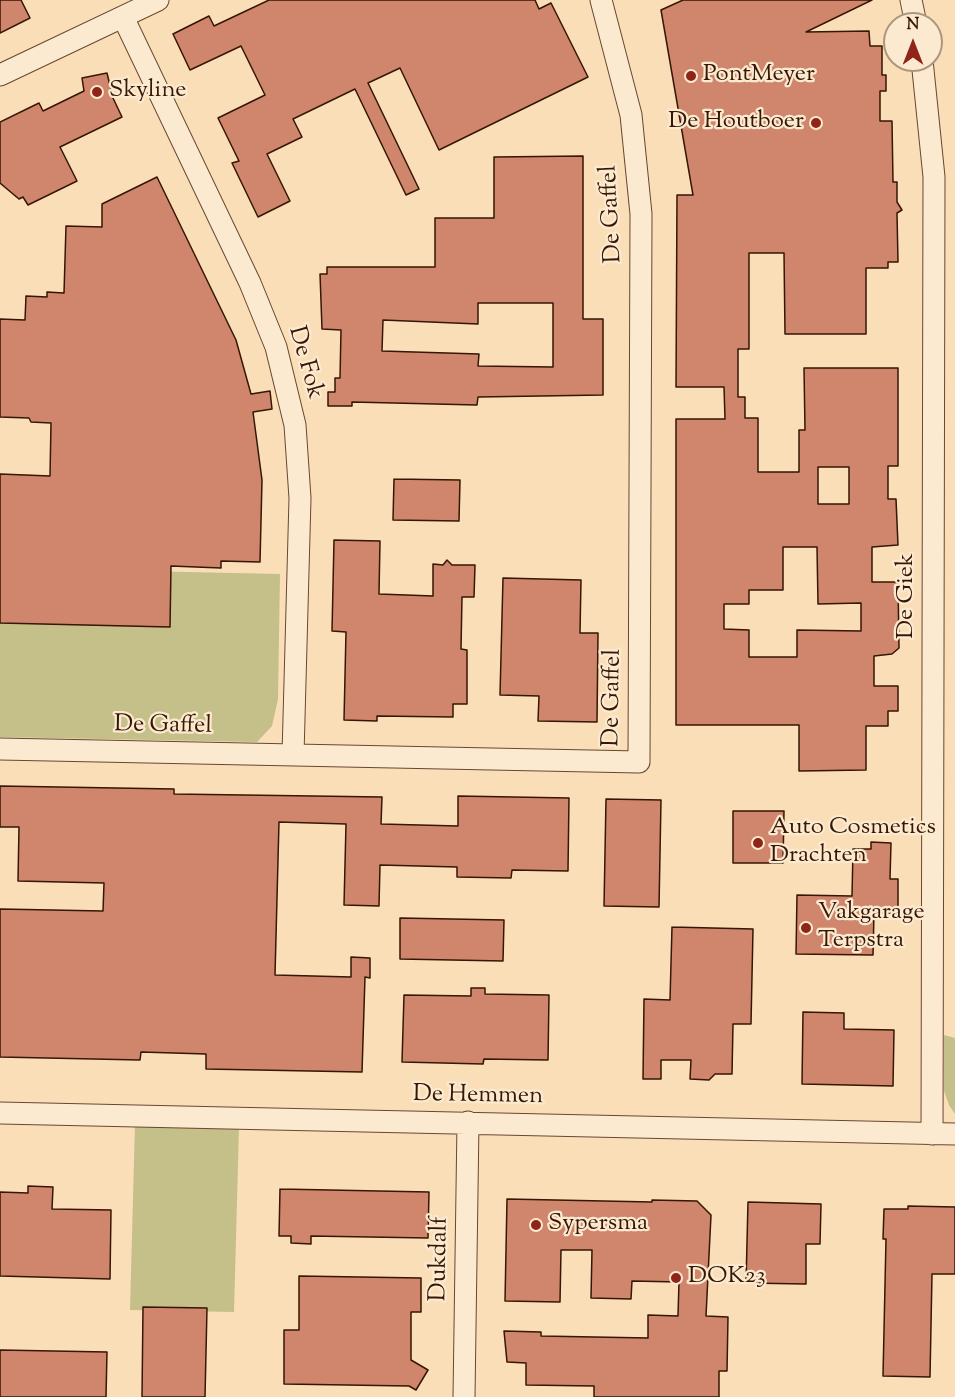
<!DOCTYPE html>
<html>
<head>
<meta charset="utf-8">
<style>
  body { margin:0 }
  #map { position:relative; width:955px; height:1397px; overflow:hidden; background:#fadeb7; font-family:"Sorts Mill Goudy",serif }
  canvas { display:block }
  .north { position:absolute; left:883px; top:12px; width:60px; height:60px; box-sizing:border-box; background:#fcead0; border:2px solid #ad957e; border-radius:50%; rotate:0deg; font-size:16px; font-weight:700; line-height:24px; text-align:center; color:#361604 }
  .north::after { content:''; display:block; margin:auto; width:21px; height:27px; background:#8f2418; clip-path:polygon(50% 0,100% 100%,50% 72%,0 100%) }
</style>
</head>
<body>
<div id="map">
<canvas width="955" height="1397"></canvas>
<div class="north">N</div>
</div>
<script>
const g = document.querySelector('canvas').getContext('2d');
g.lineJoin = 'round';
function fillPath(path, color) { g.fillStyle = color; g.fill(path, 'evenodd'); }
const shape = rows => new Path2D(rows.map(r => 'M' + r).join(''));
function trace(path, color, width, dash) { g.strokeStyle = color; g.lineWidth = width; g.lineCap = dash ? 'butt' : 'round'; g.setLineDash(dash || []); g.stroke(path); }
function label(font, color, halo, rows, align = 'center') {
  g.font = font + ' "Sorts Mill Goudy",serif'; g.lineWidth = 4.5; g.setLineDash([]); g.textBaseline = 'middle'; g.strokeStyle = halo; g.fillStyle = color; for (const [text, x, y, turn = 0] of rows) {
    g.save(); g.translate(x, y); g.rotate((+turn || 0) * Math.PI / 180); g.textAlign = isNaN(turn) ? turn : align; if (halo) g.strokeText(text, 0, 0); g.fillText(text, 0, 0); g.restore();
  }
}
fillPath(shape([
  [0,568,280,574,278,699,272,726,257,742,0,737],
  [944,1035,955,1038,955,1114,949,1105,944,1091],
  [135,1124,239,1127,234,1312,130,1310]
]), '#c5bf89');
const building = shape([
  [0,0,21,0,30,18,0,33,0,0],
  [269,0,535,0,539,9,551,3,588,77,439,150,400,68,368,83,419,189,406,195,355,89,293,119,302,137,267,154,290,201,258,217,232,163,239,161,218,118,265,95,241,46,190,70,173,34,209,16,214,26,269,0],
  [683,0,872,0,806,32,869,31,870,46,882,46,882,75,886,75,886,91,880,91,880,121,892,121,893,182,897,182,897,202,902,210,897,213,898,262,888,262,888,268,866,268,866,334,785,334,784,253,749,253,749,349,738,349,738,397,745,397,745,418,758,418,758,472,799,472,799,430,805,430,804,368,898,368,898,466,888,466,888,499,896,499,898,545,872,547,872,582,898,582,899,648,892,654,874,656,874,686,898,686,898,711,888,711,888,726,866,726,866,770,799,771,799,725,676,725,676,419,725,419,724,387,676,387,677,195,693,195,661,10,683,0],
  [818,467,849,467,849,504,818,504,818,467],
  [783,547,817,547,818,604,861,603,861,631,797,630,797,657,749,657,749,630,724,629,724,604,749,604,749,590,783,590,783,547],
  [107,73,113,98,122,117,60,147,77,181,28,205,23,197,19,199,0,183,0,122,39,103,43,111,84,91,82,78,107,73],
  [583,156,583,319,603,319,603,395,478,397,477,405,352,402,352,406,328,406,328,392,335,392,335,378,340,378,341,330,322,329,320,274,327,274,327,267,435,267,435,218,494,218,494,157,583,156],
  [478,303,553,303,553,367,478,366,479,354,382,351,383,320,478,324,478,303],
  [157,177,236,340,251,394,270,391,272,409,253,412,262,480,260,562,221,561,221,568,171,566,170,627,0,623,0,474,50,476,51,423,31,422,29,418,0,417,0,319,25,320,26,296,47,297,47,292,64,293,66,226,102,227,102,204,157,177],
  [394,479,460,480,459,521,393,520,394,479],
  [334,540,380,541,379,594,433,596,433,564,443,565,447,560,452,565,475,565,474,597,462,597,461,649,467,650,467,704,453,704,453,717,377,716,377,721,344,720,346,632,332,631,334,540],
  [503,578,581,580,580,633,598,633,597,722,538,721,539,696,500,695,503,578],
  [0,786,174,789,174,794,382,797,381,824,458,826,458,796,569,798,568,871,512,870,511,878,457,877,457,867,380,865,379,906,344,905,346,824,279,822,275,975,351,977,351,957,370,958,370,978,365,977,362,1072,206,1069,206,1054,141,1052,140,1060,0,1057,0,909,103,911,104,883,18,881,19,827,0,827,0,786],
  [606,799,661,800,659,907,604,906,606,799],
  [733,811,784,811,783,863,733,863,733,811],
  [871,842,891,843,890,879,898,879,898,913,874,913,873,955,796,954,797,895,852,896,853,849,871,849,871,842],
  [400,918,504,920,503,961,400,959,400,918],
  [672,927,753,929,751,1024,733,1024,732,1074,715,1074,709,1080,690,1079,691,1060,661,1060,661,1079,643,1079,644,999,670,1000,672,927],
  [471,988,485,988,485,994,549,995,548,1060,484,1059,483,1064,402,1062,404,995,471,996,471,988],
  [803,1012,844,1013,844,1029,894,1030,893,1086,802,1084,803,1012],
  [28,1186,53,1187,52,1209,111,1210,110,1279,0,1276,0,1192,28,1193,28,1186],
  [280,1189,429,1192,428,1238,311,1236,311,1244,291,1243,291,1236,279,1236,280,1189],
  [507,1199,652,1202,652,1200,697,1201,711,1215,706,1316,728,1317,727,1371,719,1371,719,1397,594,1397,594,1386,526,1385,526,1363,507,1362,504,1331,541,1332,541,1336,648,1338,648,1315,678,1316,679,1282,632,1281,631,1299,591,1298,592,1250,561,1250,560,1302,505,1301,507,1199],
  [748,1202,821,1204,820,1244,806,1244,806,1284,746,1283,748,1202],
  [908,1206,955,1207,955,1274,932,1274,930,1377,883,1376,886,1239,883,1239,884,1209,908,1209,908,1206],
  [299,1276,421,1278,421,1312,411,1312,411,1360,428,1370,416,1390,409,1386,284,1384,284,1330,299,1330,299,1276],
  [143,1307,207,1308,205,1397,142,1397,143,1307],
  [0,1350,107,1352,106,1397,0,1397,0,1350]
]);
fillPath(building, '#cf866d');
trace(building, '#361604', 1.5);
const street = shape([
  [911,0,916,24],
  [123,17,250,283,276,347,295,425,300,498,293,755],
  [922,60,934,177,932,1134],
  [0,75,158,0],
  [0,749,639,762,641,214,631,115,601,0],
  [0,1113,955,1134],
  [464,1397,468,1122]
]);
trace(street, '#674831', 23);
trace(street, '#fcead0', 21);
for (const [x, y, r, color] of [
  [691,76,6,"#8f2418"],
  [97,92,6,"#8f2418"],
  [816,123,6,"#8f2418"],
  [758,843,6,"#8f2418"],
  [806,928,6,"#8f2418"],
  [536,1225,6,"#8f2418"],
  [676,1278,6,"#8f2418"]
]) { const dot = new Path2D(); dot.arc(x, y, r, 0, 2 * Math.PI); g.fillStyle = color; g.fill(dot); trace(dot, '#fcead0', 2); }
label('24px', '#361604', '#fcead0', [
  ["PontMeyer",703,76],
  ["Skyline",109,92],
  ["De Houtboer",804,123,"right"],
  ["Auto Cosmetics",770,829],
  ["Drachten",770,857],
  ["Vakgarage",818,914],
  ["Terpstra",818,942],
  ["Sypersma",548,1225],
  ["DOK23",688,1278]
], 'left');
label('24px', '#361604', '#fcead0', [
  ["De Gaffel",613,214,-93],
  ["De Fok",304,363,74],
  ["De Giek",908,596,-90],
  ["De Gaffel",614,698,-89],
  ["De Gaffel",163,727,1],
  ["De Hemmen",478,1097,1],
  ["Dukdalf",441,1259,-89]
]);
</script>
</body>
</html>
